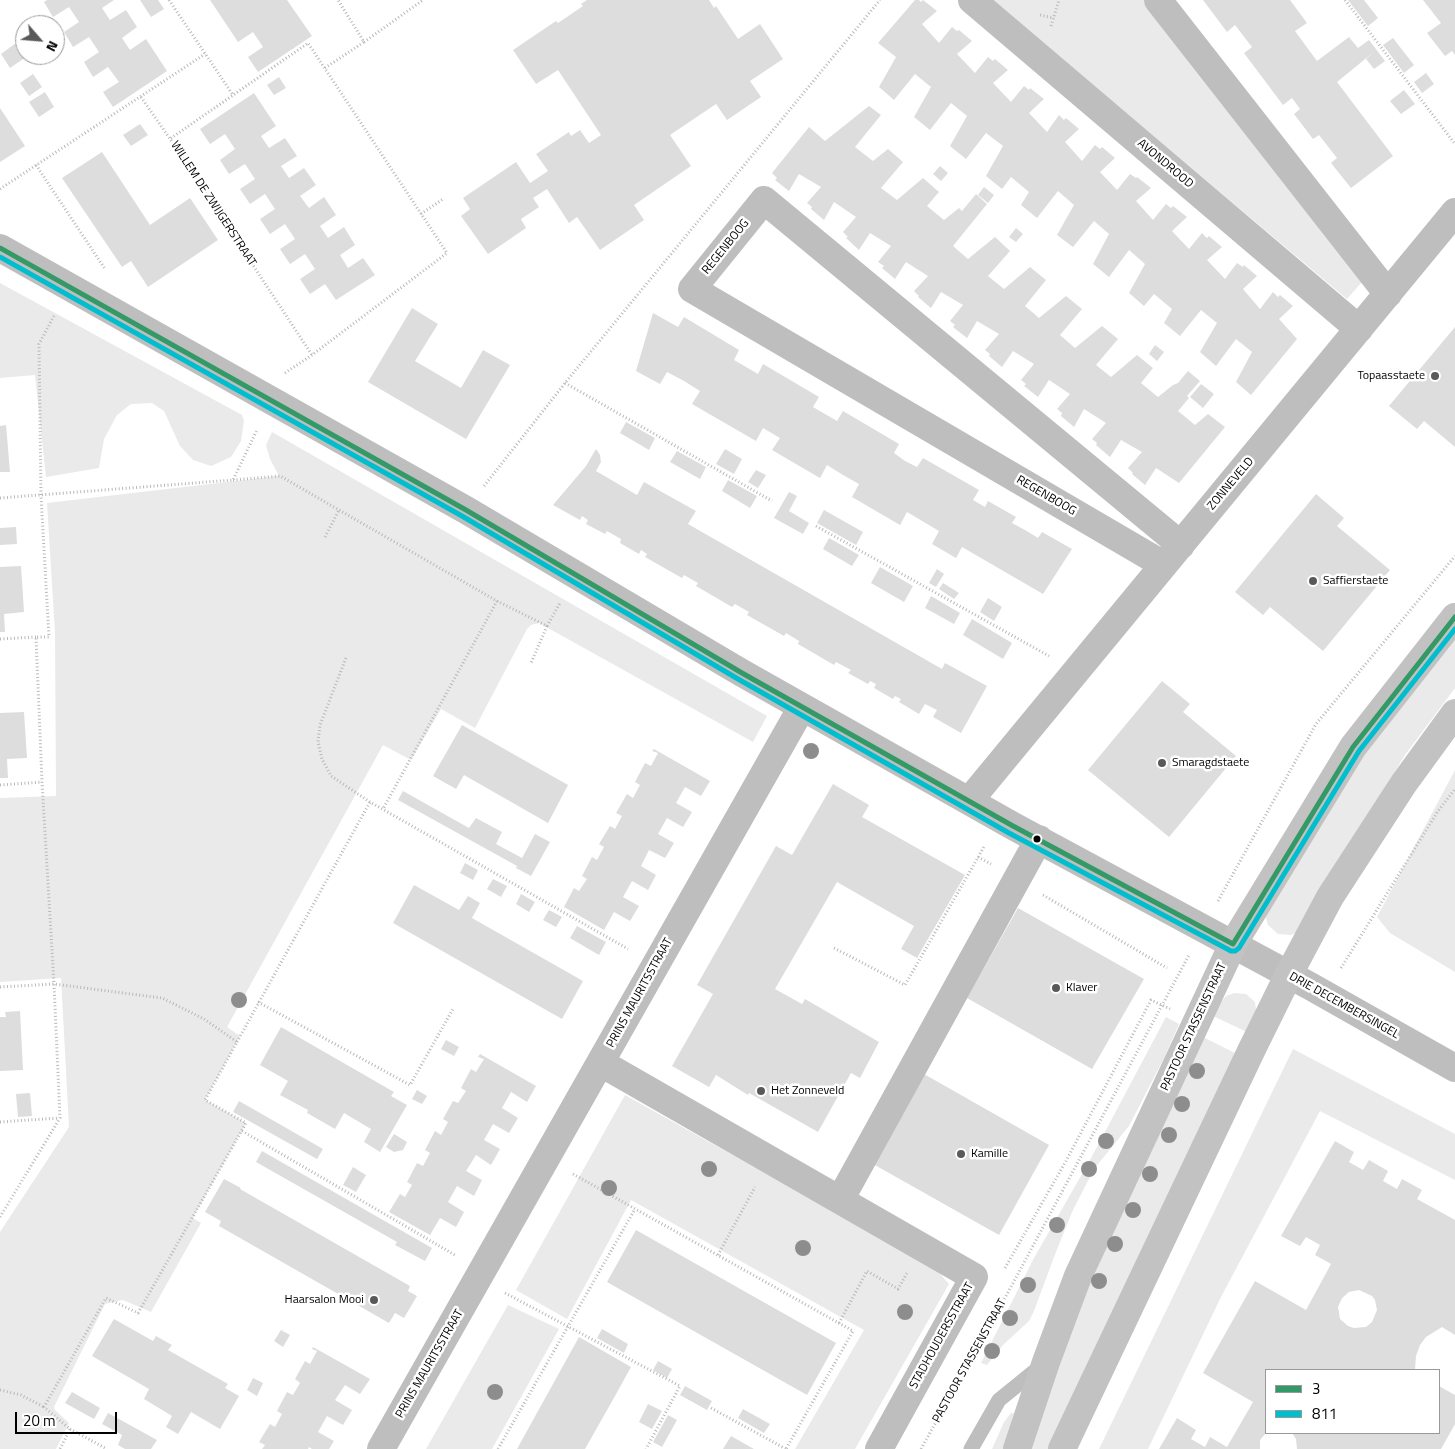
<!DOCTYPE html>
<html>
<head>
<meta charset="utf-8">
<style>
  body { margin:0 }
  #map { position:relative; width:1455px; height:1449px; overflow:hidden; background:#fff; font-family:"Titillium Web",sans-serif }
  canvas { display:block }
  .legend { position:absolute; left:1265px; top:1369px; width:175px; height:65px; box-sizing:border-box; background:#fff; border:1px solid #999; margin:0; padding:6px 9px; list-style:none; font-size:15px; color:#000 }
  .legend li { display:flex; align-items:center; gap:10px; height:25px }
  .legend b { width:25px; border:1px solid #999 }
  .north { position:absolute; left:15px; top:15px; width:50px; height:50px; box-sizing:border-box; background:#fff; border:1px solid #999; border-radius:50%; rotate:117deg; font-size:14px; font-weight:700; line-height:20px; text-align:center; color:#000 }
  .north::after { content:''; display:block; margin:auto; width:18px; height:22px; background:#595959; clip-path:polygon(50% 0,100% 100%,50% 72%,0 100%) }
  .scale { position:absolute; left:15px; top:1412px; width:102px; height:22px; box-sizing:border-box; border:2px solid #000; border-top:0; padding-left:6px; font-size:15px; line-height:18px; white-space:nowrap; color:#000; -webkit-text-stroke:4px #fff; paint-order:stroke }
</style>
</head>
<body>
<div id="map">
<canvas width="1455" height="1449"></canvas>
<ul class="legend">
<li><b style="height:6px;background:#396"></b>3</li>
<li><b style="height:6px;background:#00becd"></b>811</li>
</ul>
<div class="north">N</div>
<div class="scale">20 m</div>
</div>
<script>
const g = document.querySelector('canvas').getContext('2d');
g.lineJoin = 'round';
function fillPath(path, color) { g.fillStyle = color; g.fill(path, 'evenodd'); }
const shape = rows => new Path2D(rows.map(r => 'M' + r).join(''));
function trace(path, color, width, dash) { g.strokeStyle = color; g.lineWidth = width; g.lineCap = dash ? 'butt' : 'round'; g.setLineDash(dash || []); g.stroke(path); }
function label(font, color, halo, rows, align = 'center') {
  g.font = font + ' "Titillium Web",sans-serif'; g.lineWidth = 5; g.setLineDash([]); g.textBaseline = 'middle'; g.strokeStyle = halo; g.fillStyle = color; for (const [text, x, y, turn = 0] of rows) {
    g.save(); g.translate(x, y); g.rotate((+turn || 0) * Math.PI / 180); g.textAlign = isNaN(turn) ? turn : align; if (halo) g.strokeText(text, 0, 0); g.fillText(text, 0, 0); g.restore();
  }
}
fillPath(shape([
  [992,0,1147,0,1362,282,1347,299],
  [0,283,242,415,244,421,241,441,231,457,211,466,193,460,180,446,164,411,152,403,131,404,117,415,104,439,99,468,46,477,35,375,0,378],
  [272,432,767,716,753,742,539,623,531,625,527,629,475,728,441,709,411,760,383,745,227,1027,240,1036,205,1100,246,1123,193,1218,201,1223,151,1312,123,1300,105,1304,54,1407,55,1410,69,1423,56,1449,0,1449,0,1232,69,1127,61,978,0,982,0,798,56,796,55,632,47,503,279,476,270,459,266,445],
  [1455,632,1455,688,1405,755,1326,883,1302,930,1291,935,1278,934,1268,925,1266,918,1269,905,1360,755],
  [1455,770,1455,972,1390,933,1377,917],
  [1234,993,1246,994,1255,1002,1256,1010,1249,1033,1213,1016,1220,1003,1226,996],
  [1166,1017,1179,1024,1164,1058,1129,1126,1094,1169,1072,1212,1054,1257,1034,1311,1029,1321,1003,1345,987,1365,981,1363,1034,1258,1090,1160],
  [1203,1037,1237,1054,1052,1449,1029,1449,1095,1263],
  [1293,1049,1455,1134,1455,1180,1320,1111,1221,1297,1148,1449,1099,1449],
  [625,1095,935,1268,949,1284,855,1449,795,1449,864,1330,631,1200,567,1319,516,1290],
  [508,1305,559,1329,492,1449,426,1449],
  [1011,1413,1014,1413,1004,1449,992,1449,1004,1422]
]), '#eaeaea');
fillPath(shape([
  [47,0,114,0,102,8,110,20,126,10,137,27,122,38,130,50,146,39,167,71,113,107,103,92,119,82,108,67,93,77,84,62,99,52,89,37,73,47,64,32,79,22,69,7,53,17,44,2],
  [140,0,158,0,164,9,151,17],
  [210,0,287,0,312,36,258,72,248,57,263,47,253,32,238,42],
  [587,0,709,0,714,8,716,6,738,39,760,24,783,59,750,81,761,97,727,120,716,104,670,135,691,166,634,205,644,220,600,250,577,217,569,223,547,189,533,198,539,207,521,219,526,228,488,254,461,216,470,209,463,198,516,162,530,183,548,171,536,154,569,132,571,136,580,130,589,143,601,135,558,70,536,84,513,50,556,21,558,23,583,6,581,4],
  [915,0,919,0,921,2,923,0,937,11,922,24,939,43,952,27,957,31,959,30,972,41,957,54,975,73,988,57,993,61,995,59,1008,70,993,83,1011,102,1024,86,1029,90,1030,88,1044,99,1029,113,1047,132,1059,115,1064,120,1066,118,1079,129,1065,142,1082,161,1095,145,1100,149,1102,147,1115,158,1100,172,1117,190,1130,174,1136,178,1137,177,1151,188,1136,201,1153,220,1166,204,1171,208,1173,206,1187,217,1172,231,1189,249,1202,233,1207,238,1209,236,1222,247,1207,260,1225,279,1237,263,1243,267,1244,265,1257,276,1243,289,1260,309,1273,292,1278,297,1280,295,1293,306,1279,319,1297,339,1251,395,1236,382,1252,352,1236,339,1216,366,1200,352,1217,323,1201,310,1180,336,1164,323,1172,309,1154,294,1144,306,1129,293,1145,264,1129,250,1109,277,1093,264,1109,234,1094,221,1073,247,1057,235,1074,205,1058,191,1037,218,1021,205,1029,192,1011,177,1002,189,986,176,1003,146,986,133,966,159,950,146,967,116,951,103,930,130,914,117,931,87,915,74,894,100,879,87,896,57,878,43],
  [1203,0,1290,0,1307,23,1295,31,1317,61,1349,37,1358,48,1369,40,1385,61,1374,69,1366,59,1375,51,1337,82,1393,156,1351,188,1331,163,1337,158,1319,135,1313,139,1294,114,1300,109,1292,98,1283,105,1244,53,1252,47,1235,25,1227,32],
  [1348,0,1364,0,1378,18,1368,26],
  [1423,0,1455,0,1455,55,1452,51,1445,56,1427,33,1441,23],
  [1393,38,1414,65,1404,73,1383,45],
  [16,43,26,57,10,68,1,54],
  [1426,73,1434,84,1422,93,1414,82],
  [33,74,42,87,29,96,20,83],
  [279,77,286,88,274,95,267,85],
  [1404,90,1415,104,1401,114,1390,101],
  [45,92,54,107,39,117,29,102],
  [254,93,276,126,261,136,269,148,285,138,297,156,281,166,289,178,304,168,316,185,300,196,309,208,324,197,336,215,320,226,328,238,344,227,355,245,340,255,348,268,363,258,375,275,336,300,325,284,310,294,300,279,315,269,305,254,290,264,280,249,295,239,285,224,270,234,260,219,275,209,265,194,250,204,240,189,255,179,245,164,229,174,220,160,235,149,225,134,210,144,200,129],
  [869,106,881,115,855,147,873,161,888,149,903,162,881,188,897,200,923,178,939,192,927,206,944,220,959,208,962,211,976,194,987,204,953,246,968,259,995,237,1010,251,988,276,1004,289,1030,267,1046,280,1025,306,1039,318,1066,296,1082,309,1060,335,1075,348,1102,326,1118,339,1096,365,1111,377,1137,355,1153,368,1141,383,1158,397,1173,385,1178,383,1188,371,1200,381,1187,396,1189,398,1178,411,1195,425,1208,414,1225,427,1179,483,1156,468,1145,485,1132,474,1133,473,1128,468,1142,452,1121,440,1110,457,1096,445,1097,443,1092,439,1106,423,1084,409,1074,427,1061,416,1062,413,1057,409,1070,394,1049,380,1038,397,1024,386,1026,384,1021,380,1034,364,1013,351,1002,367,989,356,990,354,985,350,999,334,977,321,967,338,953,327,955,325,950,321,963,305,941,292,931,308,918,297,919,296,914,291,928,276,906,262,895,279,882,268,884,266,878,262,891,246,870,233,859,250,846,238,848,237,843,232,856,217,834,202,824,220,811,209,812,207,807,203,821,187,799,174,789,191,775,180,777,178,772,173,809,127,825,141],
  [0,108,25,146,0,162],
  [140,124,148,135,131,146,123,135],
  [102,152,150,225,190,198,218,240,148,287,131,261,122,267,62,178],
  [940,166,948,173,941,181,933,174],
  [984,187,994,195,988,203,978,195],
  [1016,228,1023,234,1016,242,1009,237],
  [412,308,438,324,415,361,461,388,483,350,510,365,466,439,368,382],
  [653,313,678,327,684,317,739,350,734,360,758,374,763,364,819,397,813,407,837,421,843,411,899,444,894,453,905,461,917,467,923,458,979,490,973,500,985,507,988,501,1016,517,1012,523,1025,530,1038,538,1042,532,1072,549,1043,594,962,547,956,558,932,544,939,531,907,512,900,525,852,497,859,484,843,475,827,465,820,478,772,450,780,438,763,428,756,441,692,404,700,391,684,381,667,372,660,384,636,371],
  [1455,327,1455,447,1424,421,1417,429,1389,406],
  [1155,345,1164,352,1157,361,1149,354],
  [1201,384,1214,394,1203,408,1190,397],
  [626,422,655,438,649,450,620,433],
  [6,425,10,472,0,472,0,426],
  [596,449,600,455,601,462,596,471,637,495,644,482,696,511,688,524,942,669,945,663,987,686,961,733,933,717,937,710,925,704,919,714,899,702,901,699,895,696,893,699,874,688,876,684,870,681,868,684,848,673,851,670,836,662,834,665,798,644,799,641,786,633,784,636,747,615,749,612,735,604,732,607,696,586,698,583,684,575,682,578,645,557,647,554,641,550,639,554,620,543,621,539,607,531,605,534,586,524,588,520,582,516,580,520,553,505,586,466],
  [725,449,742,459,734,474,716,464],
  [677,451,706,467,700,479,670,462],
  [756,470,766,475,758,488,748,482],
  [728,480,757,496,750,508,722,491],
  [789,492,797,496,789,511,809,523,803,534,774,518],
  [1316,494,1344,518,1337,526,1390,570,1323,651,1270,607,1263,615,1235,592],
  [824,510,863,532,856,545,817,523],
  [16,527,17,544,0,545,0,528],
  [829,538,859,555,852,566,823,549],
  [21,566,24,612,4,614,5,632,0,632,0,567],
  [880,567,913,586,904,602,871,583],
  [937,569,944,574,936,587,929,583],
  [943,583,959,593,954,599,939,589],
  [931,596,960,613,954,624,925,608],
  [988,598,1002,607,994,621,980,612],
  [972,619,1012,643,1003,659,963,635],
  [1162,681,1190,704,1183,712,1236,756,1169,837,1088,770],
  [24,712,27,758,7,759,8,778,0,778,0,713],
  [462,725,568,785,548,823,464,775,456,789,433,776],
  [654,749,710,781,701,796,685,787,676,803,692,812,683,827,667,818,658,834,674,843,665,858,649,850,641,866,656,875,648,890,632,881,623,897,639,906,630,921,614,912,604,930,564,907,574,888,579,891,587,879,582,876,592,857,597,860,604,847,599,844,610,826,615,829,622,816,616,813,627,794,633,798,640,785,635,782,645,763,651,766,658,753,652,751],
  [833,784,869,805,862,817,965,875,917,958,901,949,914,926,837,882,775,989,802,1004,805,999,879,1042,860,1078,851,1073,818,1132,749,1093,748,1095,716,1075,709,1087,672,1066,713,994,697,985,776,846,792,855],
  [403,791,469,828,476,818,502,832,496,844,522,858,535,834,550,842,531,876,516,868,517,866,398,800],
  [465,863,478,870,473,880,460,873],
  [493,879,507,886,501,897,487,889],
  [414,885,459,910,468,896,480,903,472,918,583,981,562,1019,393,923],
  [521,894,535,902,529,912,516,904],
  [1018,908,1144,979,1092,1069,967,998],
  [549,910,562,917,556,927,543,920],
  [577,926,606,942,599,955,570,938],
  [20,1011,23,1070,0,1071,0,1017,6,1017,5,1012],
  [281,1027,394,1092,391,1096,407,1105,380,1152,364,1142,371,1129,344,1113,335,1129,307,1113,308,1110,280,1095,288,1081,260,1065],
  [446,1040,459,1047,454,1056,441,1049],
  [480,1054,536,1086,527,1102,511,1092,502,1108,518,1118,509,1133,493,1124,484,1140,500,1149,491,1165,476,1155,466,1171,482,1180,474,1196,457,1186,448,1202,464,1212,456,1227,440,1218,430,1235,389,1212,400,1194,405,1197,412,1185,407,1182,417,1163,423,1166,430,1153,425,1150,435,1131,441,1135,448,1122,443,1119,453,1101,458,1103,466,1091,461,1088,471,1069,476,1072,484,1059,478,1057],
  [924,1074,1049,1145,999,1235,873,1164],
  [417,1090,427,1096,422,1104,412,1099],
  [30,1093,32,1116,18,1117,16,1094],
  [239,1101,323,1149,317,1159,233,1112],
  [394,1134,407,1142,403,1150,394,1152,386,1147],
  [1335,1141,1354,1152,1349,1162,1363,1170,1369,1160,1388,1171,1383,1181,1397,1189,1402,1179,1422,1190,1417,1199,1455,1220,1455,1335,1442,1327,1426,1337,1420,1345,1416,1356,1415,1370,1266,1370,1266,1433,1260,1440,1260,1449,1159,1449,1177,1418,1196,1430,1191,1439,1205,1447,1210,1437,1227,1447,1253,1402,1203,1373,1255,1281,1306,1310,1331,1264,1315,1255,1320,1245,1306,1237,1300,1246,1281,1236],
  [1359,1290,1372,1296,1375,1300,1377,1310,1372,1322,1366,1327,1354,1328,1348,1326,1340,1319,1338,1307,1342,1298,1349,1292],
  [262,1151,432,1248,425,1261,395,1245,397,1242,256,1162],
  [353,1167,366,1175,356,1192,343,1185],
  [224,1179,241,1188,240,1189,410,1286,408,1291,417,1296,404,1318,395,1313,389,1323,219,1226,221,1221,205,1212],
  [636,1230,836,1343,807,1395,607,1282],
  [114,1319,153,1341,156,1336,172,1345,168,1350,228,1384,225,1388,239,1396,220,1429,191,1412,178,1434,166,1427,172,1416,144,1399,149,1389,92,1356],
  [602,1329,628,1344,624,1353,597,1338],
  [281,1330,290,1335,283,1347,274,1341],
  [579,1337,631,1367,615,1396,585,1449,517,1449],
  [313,1347,370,1379,360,1394,345,1385,335,1400,352,1410,343,1425,327,1416,318,1432,334,1441,329,1449,312,1449,309,1447,308,1449,262,1449,265,1445,259,1442,270,1424,275,1427,282,1414,277,1411,287,1392,293,1395,300,1383,295,1379,305,1361,310,1364,317,1351,312,1349],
  [658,1361,672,1369,667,1378,653,1370],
  [253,1378,263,1383,257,1396,247,1390],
  [685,1386,712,1401,707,1410,680,1395],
  [1439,1386,1455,1395,1455,1424,1441,1449,1297,1449,1296,1439,1292,1433,1439,1433],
  [72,1392,100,1408,94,1419,65,1403],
  [648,1404,662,1411,652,1429,639,1422],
  [743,1409,770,1424,764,1433,738,1418],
  [108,1413,157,1440,151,1449,125,1449,118,1445,122,1435,102,1424],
  [668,1415,677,1420,662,1447,653,1442],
  [731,1436,754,1449,723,1449]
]), '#ddd');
trace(shape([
  [169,0,233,95],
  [1345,0,1455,144],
  [1040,15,1054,18],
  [1051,26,1059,0],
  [364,42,423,0],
  [325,68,364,42,338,0],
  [141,97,170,139],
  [36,165,105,269],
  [0,189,205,54],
  [421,214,443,199],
  [285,373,312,355,447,253,308,43,170,139,312,355],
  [565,383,772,501],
  [233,480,280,476,497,601,383,809],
  [484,486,565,383,880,0],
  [0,498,233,480,257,430],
  [816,526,1049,656],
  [325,537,339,510],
  [497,601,547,626,531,663],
  [547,626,560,603],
  [0,639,36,637],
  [346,658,320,725,318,742,322,759,331,776,370,802,628,949],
  [0,785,42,782],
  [978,857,991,864],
  [1043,895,1167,968],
  [1218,901,1316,724,1455,556],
  [834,948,905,985,985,845],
  [1341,968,1438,811,1455,789],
  [0,987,54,984,162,998,204,1019,237,1042,205,1100,246,1123,138,1313,106,1298,44,1407,70,1429,60,1449],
  [258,1002,410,1085,453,1009],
  [237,1042,370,802],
  [0,1122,59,1118],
  [242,1131,455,1255],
  [573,1174,853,1331,786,1449],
  [0,1217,60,1118,54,984,42,782,36,637,49,637,41,496,39,344,55,314],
  [718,1255,755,1187],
  [1005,1268,1066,1161,1151,1000,1170,1009],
  [505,1293,680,1386,646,1449],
  [839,1323,867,1271,898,1289,907,1273],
  [0,1390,21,1395,44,1407],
  [711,1408,786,1449],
  [70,1429,107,1449],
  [498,1449,635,1209],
  [921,1449,1012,1285,1189,955]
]), '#b8b8b8', 3, [1, 2.5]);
trace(shape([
  [971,1449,999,1400,1041,1366]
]), '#bebebe', 15);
trace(shape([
  [972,0,1359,329],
  [1158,0,1388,294],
  [0,248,466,510,742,673,1013,826,1310,986,1455,1068],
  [1164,565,692,289,764,200,1181,545],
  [969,801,1455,212],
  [601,1063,974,1277,879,1449],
  [840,1200,1039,839],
  [381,1449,802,707]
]), '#bebebe', 28);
trace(shape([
  [1017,1449,1046,1362,1078,1276,1233,944,1353,747,1455,617],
  [1062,1449,1252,1049,1289,974,1330,897,1404,783,1455,713]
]), '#c2c2c2', 28);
trace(shape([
  [0,248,466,510,742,673,1013,826,1233,944,1353,747,1455,617]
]), '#396', 5);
trace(shape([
  [0,257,462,516,738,679,1009,833,1231,951,1235,951,1239,948,1359,751,1455,629]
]), '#00becd', 5);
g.fillStyle = '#8d8d8d';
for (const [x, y] of [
  [811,751],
  [239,1000],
  [1197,1071],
  [1182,1104],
  [1169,1135],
  [1106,1141],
  [709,1169],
  [1089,1169],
  [1150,1174],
  [609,1188],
  [1133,1210],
  [1057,1225],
  [1115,1244],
  [803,1248],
  [1099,1281],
  [1028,1285],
  [905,1312],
  [1010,1318],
  [992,1351],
  [495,1392]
]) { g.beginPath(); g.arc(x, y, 8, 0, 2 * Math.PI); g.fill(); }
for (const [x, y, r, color] of [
  [1435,376,5,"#595959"],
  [1313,581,5,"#595959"],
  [1162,763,5,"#595959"],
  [1037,839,4.5,"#000"],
  [1056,988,5,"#595959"],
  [761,1091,5,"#595959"],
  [961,1154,5,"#595959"],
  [374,1300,5,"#595959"]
]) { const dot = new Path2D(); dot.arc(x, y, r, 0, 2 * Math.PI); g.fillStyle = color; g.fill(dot); trace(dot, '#fff', 2); }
label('12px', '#000', '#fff', [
  ["AVONDROOD",1165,164,40],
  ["WILLEM DE ZWIJGERSTRAAT",213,204,57],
  ["REGENBOOG",726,247,-51],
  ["ZONNEVELD",1231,484,-50],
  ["REGENBOOG",1046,496,30],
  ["PRINS MAURITSSTRAAT",640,993,-61],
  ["DRIE DECEMBERSINGEL",1344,1006,29],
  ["PASTOOR STASSENSTRAAT",1194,1027,-65],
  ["STADHOUDERSSTRAAT",942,1336,-61],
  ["PASTOOR STASSENSTRAAT",970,1361,-61],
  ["PRINS MAURITSSTRAAT",430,1364,-60]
]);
label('12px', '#000', '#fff', [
  ["Topaasstaete",1425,376,"right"],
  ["Saffierstaete",1323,581],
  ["Smaragdstaete",1172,763],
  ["Klaver",1066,988],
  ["Het Zonneveld",771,1091],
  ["Kamille",971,1154],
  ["Haarsalon Mooi",364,1300,"right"]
], 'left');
</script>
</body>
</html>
